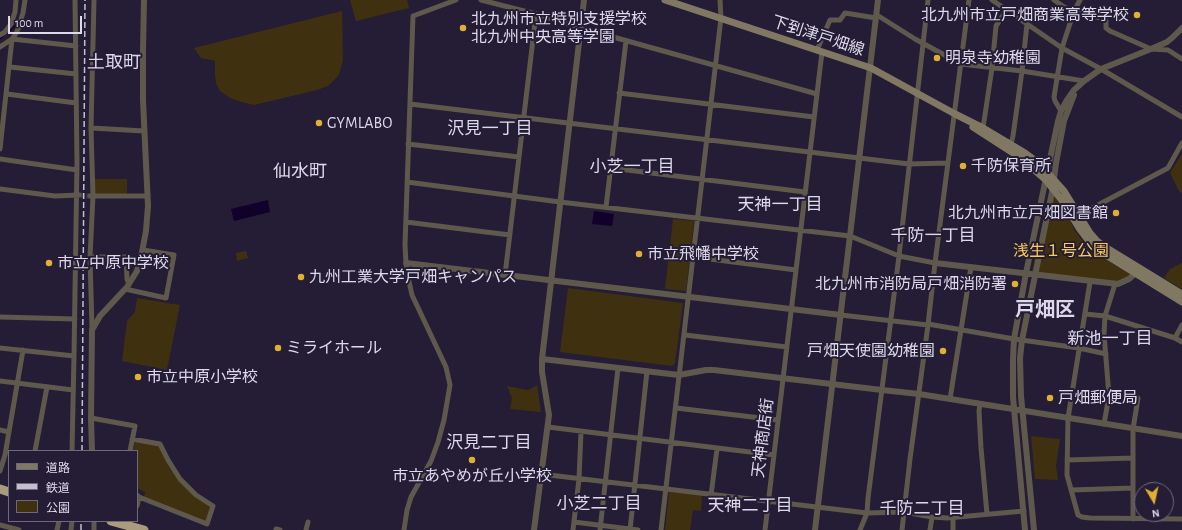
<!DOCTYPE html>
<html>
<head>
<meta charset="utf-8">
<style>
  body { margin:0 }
  #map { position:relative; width:1182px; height:530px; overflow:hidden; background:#241d35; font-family:"Alegreya Sans","Noto Sans JP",sans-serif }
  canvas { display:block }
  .legend { position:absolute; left:8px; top:450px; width:130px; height:72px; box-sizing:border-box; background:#241d35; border:1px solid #6e687d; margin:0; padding:5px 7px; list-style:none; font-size:12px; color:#ddd9ea }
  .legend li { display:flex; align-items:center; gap:8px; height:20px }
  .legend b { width:20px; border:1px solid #6e687d }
  .north { position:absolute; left:1134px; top:482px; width:40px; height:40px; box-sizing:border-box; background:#241d35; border:1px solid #6e687d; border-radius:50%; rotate:171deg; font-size:11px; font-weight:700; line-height:16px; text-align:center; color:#ddd9ea }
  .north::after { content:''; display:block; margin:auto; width:14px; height:18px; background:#e1af34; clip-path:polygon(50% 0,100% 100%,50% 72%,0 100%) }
  .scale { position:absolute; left:8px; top:16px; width:74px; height:18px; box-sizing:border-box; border:2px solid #ddd9ea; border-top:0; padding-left:5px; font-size:12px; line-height:14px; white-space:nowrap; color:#ddd9ea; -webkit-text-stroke:3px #241d35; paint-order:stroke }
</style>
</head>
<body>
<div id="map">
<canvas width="1182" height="530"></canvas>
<ul class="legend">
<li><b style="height:5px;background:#817864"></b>道路</li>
<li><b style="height:5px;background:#c3bfd1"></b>鉄道</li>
<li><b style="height:11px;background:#3f3110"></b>公園</li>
</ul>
<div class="north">N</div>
<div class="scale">100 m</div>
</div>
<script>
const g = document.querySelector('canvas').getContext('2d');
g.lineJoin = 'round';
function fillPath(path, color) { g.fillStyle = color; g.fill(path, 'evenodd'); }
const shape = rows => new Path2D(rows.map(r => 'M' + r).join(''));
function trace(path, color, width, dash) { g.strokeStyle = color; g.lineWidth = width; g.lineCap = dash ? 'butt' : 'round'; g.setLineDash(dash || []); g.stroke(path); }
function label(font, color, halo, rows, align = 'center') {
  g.font = font + ' "Alegreya Sans","Noto Sans JP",sans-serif'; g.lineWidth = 4; g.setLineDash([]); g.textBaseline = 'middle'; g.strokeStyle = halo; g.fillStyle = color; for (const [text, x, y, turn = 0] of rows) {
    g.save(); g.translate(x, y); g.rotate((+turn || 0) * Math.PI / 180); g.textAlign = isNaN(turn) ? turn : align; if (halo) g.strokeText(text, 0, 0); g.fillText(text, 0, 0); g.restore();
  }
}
fillPath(shape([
  [350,0,407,0,409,8,356,21],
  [342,11,343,60,339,75,328,86,317,90,254,105,242,102,230,98,220,91,216,83,215,74,215,61,201,58,194,48],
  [1182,154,1182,193,1179,191,1170,173],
  [94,179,127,179,127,195,94,195],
  [1050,189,1059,199,1075,231,1086,245,1100,256,1130,274,1127,278,1118,282,1032,272],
  [673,219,694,221,686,291,665,289],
  [246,251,248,258,237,261,236,253],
  [1182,263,1182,289,1164,278,1170,269],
  [568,288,683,303,675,363,672,366,560,352],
  [137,298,180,305,167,370,122,361,127,321,135,312],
  [537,385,541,412,510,409,512,398,507,386,528,390],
  [1031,436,1060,439,1056,466,1058,480,1035,479],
  [135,441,162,445,180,479,213,506,207,524,144,497,145,492,137,488,137,451,133,451],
  [669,492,702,495,701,511,693,510,690,530,665,530]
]), '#3f3110');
fillPath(shape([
  [268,200,270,212,234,221,231,209],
  [594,211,614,214,612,226,592,224]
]), '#11002a');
trace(shape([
  [0,39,15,26,19,19]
]), '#11002a', 1.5);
trace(shape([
  [79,195,90,196]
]), '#403950', 5, [5, 2.5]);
trace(shape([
  [481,0,536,14,581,28,817,94],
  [992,0,1062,48,1101,69,1182,117],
  [1054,0,1064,7,1074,11,1104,19,1106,21,1106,28,1110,31,1151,49,1168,50,1182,59],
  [877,15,915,39,961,64,1022,71,1084,81],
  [0,35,5,32,11,24,15,12,16,0],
  [0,47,12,39,17,32,23,13,25,0],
  [817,50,830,20,840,20,845,13,876,18],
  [10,67,76,74],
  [619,93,814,117],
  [7,94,76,103],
  [410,104,909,164,948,163],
  [1061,111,1055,101,1054,97,1062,48,1074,11,1080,0],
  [91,128,144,131],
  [983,128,992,68,996,26,1006,11],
  [408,144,519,157],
  [1011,144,1013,136,1022,71,1027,24],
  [0,149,12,39,76,46],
  [0,159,77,170],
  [611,168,805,192],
  [407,182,560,202,850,236,899,256,935,263],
  [0,189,55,196,79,195],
  [90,196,147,196],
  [606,207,626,41],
  [1079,215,1168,168,1182,143],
  [406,222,510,235],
  [90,257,126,257,127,279,129,284],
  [694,257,796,270],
  [505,275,536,14],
  [1090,282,1068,418,1067,475,1078,515,1082,517,1090,518,1182,519],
  [125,289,166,298,174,255,143,250],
  [1085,314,1105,316,1175,338,1182,342],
  [841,315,928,325],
  [0,317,75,319],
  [928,324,1014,339,1079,348,1106,354],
  [92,329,90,257,93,196,91,128,94,0],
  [685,335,787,347],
  [1175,338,1182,325],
  [0,348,74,356],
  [0,381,73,390],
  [1109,396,1135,396,1138,398,1133,429,1133,519],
  [950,399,971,267],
  [980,404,979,411,981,448,987,514],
  [676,408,778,420],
  [91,418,135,426,130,451],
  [1104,424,1109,396,1104,334,1105,316,1115,284],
  [548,427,774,455],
  [0,430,9,432],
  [132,439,160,444,168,460,180,479,196,495,213,506,207,524,139,497],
  [35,451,47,387],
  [72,451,74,356,77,162,75,0],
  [1067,460,1133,458],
  [0,471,5,455,23,350],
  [541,474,867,513,904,512,932,517,947,518,1024,511],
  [1071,490,1133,488],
  [137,495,139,497,137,506],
  [711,495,717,449],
  [953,517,953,530],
  [574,522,638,530],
  [0,525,19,530],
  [276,529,280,530],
  [57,530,59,521],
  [71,530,72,521],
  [94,530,94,521],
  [306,530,308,522],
  [404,530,407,510,411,497,431,461,438,442,444,420,450,385,446,367,412,295,408,277,406,263,405,245,413,16,456,0],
  [573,530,579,479,581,432],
  [600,530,618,368],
  [630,530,647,371],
  [661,530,721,18,720,0],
  [765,530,822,52],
  [860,530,867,513,868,498,899,256,928,0],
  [902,530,910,459,928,325,935,263,969,0],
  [930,530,932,517]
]), '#5f594d', 5);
trace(shape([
  [406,263,841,315],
  [935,263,1118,284,1129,279,1138,271],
  [542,359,679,375,706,370,714,370,882,390,919,394,1182,436],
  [92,451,91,418,92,330,100,316,127,287,137,271,142,252,146,231,148,206,143,100,143,51,144,0],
  [534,530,549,415,542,372,542,359,584,0],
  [815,530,878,0],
  [1025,530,1013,397,1013,359,1014,339,1026,273,1058,121,1061,111,1067,100,1074,90,1084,81,1101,69,1151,49,1167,42,1173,37,1182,28],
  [1034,530,1021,396,1020,358,1022,340,1053,187,1056,163,1064,121,1074,95]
]), '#5f594d', 6);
trace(shape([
  [665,0,871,68,955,114,983,128,1025,153,1036,161,1047,172,1064,191,1090,233,1097,241,1105,247,1182,294],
  [973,127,1021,158,1046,180,1061,199,1079,228,1092,245,1101,252,1182,302]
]), '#817864', 7);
trace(shape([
  [0,489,9,492],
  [111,521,144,530]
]), '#a89b7e', 9);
trace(shape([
  [82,451,85,0],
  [81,530,81,521]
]), '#c3bfd1', 1.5, [6, 3]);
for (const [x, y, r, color] of [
  [1137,15,4,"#e1af34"],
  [463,28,4,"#e1af34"],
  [937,58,4,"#e1af34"],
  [319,123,4,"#e1af34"],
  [963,166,4,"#e1af34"],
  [1116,213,4,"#e1af34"],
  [639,254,4,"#e1af34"],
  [49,263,4,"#e1af34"],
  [301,277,4,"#e1af34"],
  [1015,284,4,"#e1af34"],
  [278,348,4,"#e1af34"],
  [943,351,4,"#e1af34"],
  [138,377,4,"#e1af34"],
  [1050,398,4,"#e1af34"],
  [472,460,4,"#e1af34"]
]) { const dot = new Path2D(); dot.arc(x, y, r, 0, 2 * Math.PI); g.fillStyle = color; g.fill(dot); trace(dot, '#241d35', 1.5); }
label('16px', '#ddd9ea', '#241d35', [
  ["北九州市立戸畑商業高等学校",1129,15,"right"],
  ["北九州市立特別支援学校",471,19],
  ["北九州中央高等学園",471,37],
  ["明泉寺幼稚園",945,58],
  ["GYMLABO",327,123],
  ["千防保育所",971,166],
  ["北九州市立戸畑図書館",1108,213,"right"],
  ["市立飛幡中学校",647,254],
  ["市立中原中学校",57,263],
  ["九州工業大学戸畑キャンパス",309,277],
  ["北九州市消防局戸畑消防署",1007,284,"right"],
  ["ミライホール",286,348],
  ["戸畑天使園幼稚園",935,351,"right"],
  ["市立中原小学校",146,377],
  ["戸畑郵便局",1058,398],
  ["市立あやめが丘小学校",472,476,"center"]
], 'left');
label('16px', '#ddd9ea', '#241d35', [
  ["下到津戸畑線",818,36,18],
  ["天神商店街",763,438,-83]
]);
label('16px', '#f9c857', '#241d35', [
  ["浅生１号公園",1061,251]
]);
label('17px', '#ddd9ea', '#241d35', [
  ["沢見一丁目",490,129],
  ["小芝一丁目",632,167],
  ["天神一丁目",780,205],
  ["千防一丁目",933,236],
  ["新池一丁目",1110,339],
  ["沢見二丁目",489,443],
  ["小芝二丁目",599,504],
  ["天神二丁目",750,506],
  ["千防二丁目",922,509]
]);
label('18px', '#ddd9ea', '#241d35', [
  ["土取町",114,63],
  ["仙水町",300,172]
]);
label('bold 20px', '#ddd9ea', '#241d35', [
  ["戸畑区",1045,310]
]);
</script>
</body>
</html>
